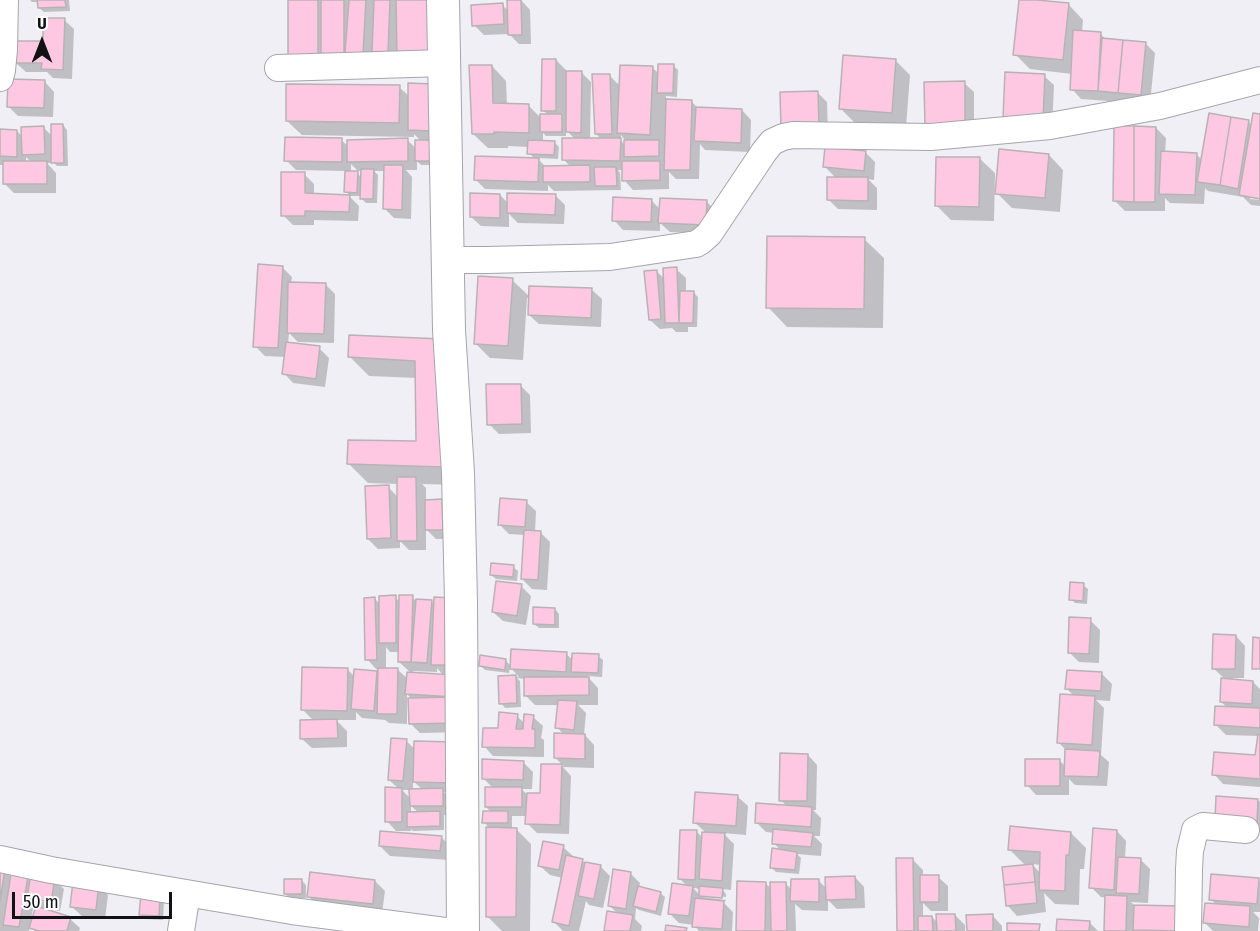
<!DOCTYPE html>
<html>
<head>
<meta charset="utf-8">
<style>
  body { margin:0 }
  #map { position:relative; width:1260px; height:931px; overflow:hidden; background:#efeff5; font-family:"Fira Sans Condensed",sans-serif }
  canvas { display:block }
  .north { position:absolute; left:12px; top:12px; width:60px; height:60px; -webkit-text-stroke:4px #fdfdff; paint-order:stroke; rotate:0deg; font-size:16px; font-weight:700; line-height:24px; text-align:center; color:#121214 }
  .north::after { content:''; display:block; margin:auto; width:21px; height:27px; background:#121214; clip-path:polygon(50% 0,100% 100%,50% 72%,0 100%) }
  .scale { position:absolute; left:12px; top:892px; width:160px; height:27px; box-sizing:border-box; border:3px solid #121214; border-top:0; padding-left:8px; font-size:18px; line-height:21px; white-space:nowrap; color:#121214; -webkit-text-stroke:4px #fdfdff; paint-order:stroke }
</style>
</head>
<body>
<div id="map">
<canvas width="1260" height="931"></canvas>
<div class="north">U</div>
<div class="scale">50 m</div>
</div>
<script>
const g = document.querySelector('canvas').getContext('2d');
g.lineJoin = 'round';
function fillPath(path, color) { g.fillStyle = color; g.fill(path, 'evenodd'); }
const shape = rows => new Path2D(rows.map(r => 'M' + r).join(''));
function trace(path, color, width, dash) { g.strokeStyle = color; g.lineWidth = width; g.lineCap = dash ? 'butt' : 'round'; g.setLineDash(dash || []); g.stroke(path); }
fillPath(shape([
  [30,0,69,0,70,11,44,12,39,8,39,2,32,2],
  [290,0,432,0,446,71,384,61,373,51,372,63,304,76],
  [521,0,530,10,531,44,519,44,509,34,484,35,474,25,502,5,509,11],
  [1021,0,1069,5,1083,20,1082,32,1100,33,1106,40,1145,43,1155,53,1150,104,1081,99,1072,89,1072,74,1030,69,1015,54],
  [64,20,74,29,72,79,53,78,47,72,26,72,16,63,44,42],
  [556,60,566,70,566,72,581,72,591,82,590,140,602,140,596,134,609,75,620,86,652,67,659,74,673,65,678,70,677,97,666,96,666,100,691,101,698,108,742,110,751,120,750,152,705,150,700,144,699,179,676,179,669,172,669,189,633,190,624,180,623,170,618,170,620,173,621,190,554,191,548,185,548,191,485,189,475,179,535,159,529,153,529,147,508,146,508,148,488,148,473,134,492,66,506,81,507,105,529,106,541,118,548,115,543,110],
  [566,130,575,139,564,160,571,167,546,167,537,158,558,159,559,147,554,142,543,142,543,133,546,136,566,136],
  [621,135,625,140,625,145,621,141],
  [895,60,910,75,906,127,856,124,841,109],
  [1044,76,1054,85,1052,129,1015,127],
  [45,82,54,92,53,117,18,116,8,106],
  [964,83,974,92,974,137,936,137],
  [432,85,441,165,421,165,417,161,417,170,406,170,412,177,411,219,394,218,384,208,385,171,374,171,378,175,377,203,366,203,361,198,361,196,350,196,346,192,346,171,296,170,286,160,341,140,349,147,407,140,417,149,421,141,414,134,414,137,302,135,287,121,399,87,410,97],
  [351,164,358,171,362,171,362,178,357,173,351,173],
  [818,93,827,102,828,137,792,138],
  [1260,115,1260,197,1250,196,1250,199,1260,200,1260,206,1251,205,1243,197,1208,191,1205,188,1204,204,1170,203,1165,198,1165,211,1125,211,1115,201,1156,128,1166,138,1165,153,1196,154,1202,160,1249,122,1252,126],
  [63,125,67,130,68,166,57,166,54,163,47,163,56,173,56,193,14,193,4,183,4,165,0,165,0,131,17,131,23,137,44,128,53,137],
  [26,157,32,163,26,163],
  [865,152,875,162,874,180,868,179,877,188,877,210,838,209,828,199,836,178,825,167],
  [1049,155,1063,170,1060,212,1012,208,997,193],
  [980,159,995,173,994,221,951,220,936,205],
  [304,174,314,184,314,195,349,196,359,206,358,221,314,220,314,225,293,225,283,215],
  [500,195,509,204,555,195,565,205,564,224,518,223,509,214,509,227,481,226,471,217],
  [651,200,661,210,707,202,717,212,716,234,670,232,660,223,660,231,623,230,614,220],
  [864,239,884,258,883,328,787,327,768,307],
  [282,267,292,277,291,283,325,284,335,294,334,343,298,342,289,333,288,344,319,348,329,358,325,387,293,383,284,373,286,357,265,356,255,346],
  [676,269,686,278,686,292,693,292,698,297,697,327,688,327,688,332,676,332,672,328,660,329,650,320,656,271,665,279],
  [512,280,530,297,592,290,602,299,601,327,539,324,529,315,530,298,527,298,523,360,490,358,475,343],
  [441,340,461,485,422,484,426,488,426,501,442,501,451,511,452,539,436,539,426,529,426,550,409,550,400,541,400,548,378,549,368,539,388,487,398,497,398,484,368,483,349,464,417,443,417,378,369,376,350,357],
  [520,385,530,395,531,433,499,434,489,424],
  [526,502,536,511,535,532,541,533,550,542,547,590,532,589,522,579,525,535,509,534,499,524],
  [513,567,518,571,517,581,496,579,491,575],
  [1083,585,1088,589,1087,604,1075,603,1071,599],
  [521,586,531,596,526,625,503,621,493,612],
  [395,597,400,602,412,597,415,600,431,601,435,606,464,732,420,733,410,723,412,699,407,694,407,724,389,723,385,720,362,718,356,712,356,720,336,720,347,731,347,747,312,748,302,739,315,722,303,710,347,669,355,677,376,672,380,675,380,669,376,669,367,659,375,599,381,605],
  [386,647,390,652,399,652,399,662,412,674,408,679,398,670,386,669],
  [437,668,444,676,413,674,413,671,437,672],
  [555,609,559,614,559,628,539,628,534,624],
  [1090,620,1100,630,1099,663,1079,662,1069,652],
  [1236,636,1245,646,1244,678,1233,678,1233,681,1253,682,1260,689,1260,787,1223,784,1214,774,1256,757,1259,736,1226,735,1216,725,1228,708,1221,702,1226,680,1213,668],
  [566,654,573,660,598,656,603,660,602,677,587,676,598,688,598,705,578,705,586,713,584,734,594,745,594,768,563,767,571,776,569,834,537,833,527,823,527,816,512,816,512,829,516,829,531,844,530,931,502,931,487,916,490,829,484,822,492,813,486,807,493,788,483,778,523,762,533,772,532,789,521,789,527,794,541,795,542,766,564,766,555,758,564,735,557,727,559,705,535,705,525,695,525,679,517,678,520,681,521,707,505,708,501,703,500,677,519,677,510,667,509,673,485,670,480,665,506,661,512,667],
  [1102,674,1112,684,1110,701,1096,700,1104,708,1101,755,1109,762,1107,786,1075,785,1069,779,1069,795,1036,795,1027,785,1059,760,1066,767,1067,751,1059,743,1075,697,1067,689],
  [517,716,525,724,533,717,543,726,541,738,544,740,544,757,493,756,484,746,499,729],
  [406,741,463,792,444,792,452,800,452,815,444,815,444,830,413,831,411,829,411,831,396,831,387,821,399,789,389,780],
  [413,781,423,790,413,790],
  [402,790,411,790,411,799],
  [411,806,419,813,411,813],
  [808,755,817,765,816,810,813,810,821,818,820,836,814,836,822,844,821,856,797,854,801,858,799,874,776,872,771,867,781,851,774,843,775,833,766,832,756,822,787,807,781,800],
  [738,797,748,806,746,835,723,833,734,844,731,890,722,889,726,894,726,897,703,894,703,897,726,900,726,901,722,901,733,912,732,931,699,931,694,925,679,923,669,913,687,886,679,878,697,832,703,838,704,831,694,822],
  [693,888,701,889,700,895],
  [1258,800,1260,802,1260,830,1226,829],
  [1117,831,1126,841,1125,858,1140,859,1150,869,1148,903,1131,902,1135,906,1189,931,1106,931,1107,898,1101,897,1091,887],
  [1071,833,1086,848,1084,869,1080,869,1079,905,1055,904,1044,893,1046,912,1017,916,1008,906,1026,866,1009,849],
  [1032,864,1041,865,1041,874],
  [441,837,451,847,450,860,390,856,380,846],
  [563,847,573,856,573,858,582,860,586,864,600,866,610,876,603,908,589,905,586,901,579,931,563,931,553,921,563,878,550,875,540,866],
  [913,860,923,870,923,877,938,877,948,886,948,911,931,911,923,903,923,917,932,917,938,923,955,915,965,925,965,931,899,931],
  [0,870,5,871,12,878,27,878,31,882,54,879,64,889,60,911,44,908,44,910,70,919,80,928,79,931,35,931,30,927,29,931,0,931],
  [38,898,58,902,58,904,38,901],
  [34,903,38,907,33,920,31,919],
  [630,873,640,883,639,888,660,893,665,897,661,916,639,910,636,908,635,919,642,926,641,931,605,931,618,914,610,906],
  [855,877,864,887,865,908,837,909,828,900,828,911,802,910,795,904,796,931,738,931,765,883,772,889,785,883,792,890,819,881,827,889],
  [1258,880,1260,882,1260,912,1253,912,1259,918,1258,931,1213,931,1205,923,1217,906,1211,899],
  [302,881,306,885,306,898,290,898,285,894],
  [375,881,385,891,382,913,318,906,306,894],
  [98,885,108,895,105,919,82,916,72,907],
  [142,895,164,901,163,920,145,919,141,914],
  [993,916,1002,926,1002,931,968,931],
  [1089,922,1098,931,1058,931]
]), '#0003');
const building = shape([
  [37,0,65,0,66,7,38,8,37,0],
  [288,0,318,0,318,62,288,62,288,0],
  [321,0,344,0,344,63,321,63,321,0],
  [349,0,366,0,363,54,345,53,349,0],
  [374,0,390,0,388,53,372,52,374,0],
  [396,0,432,0,432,57,397,57,396,0],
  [507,0,521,0,522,35,508,35,507,0],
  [1019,0,1037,0,1069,3,1063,60,1013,55,1019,0],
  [503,3,504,24,472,26,471,5,503,3],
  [43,18,65,18,63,70,41,69,42,63,14,63,14,41,43,41,43,18],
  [1073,30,1101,32,1098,91,1070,90,1073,30],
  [1102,38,1123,40,1118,93,1098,91,1102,38],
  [1123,40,1146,42,1141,95,1118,93,1123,40],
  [843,55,896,59,892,113,839,109,843,55],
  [542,59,556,59,556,111,541,111,542,59],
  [658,64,674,64,673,93,657,93,658,64],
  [469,65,492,65,493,103,529,104,529,133,494,132,494,134,472,134,469,65],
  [620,65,653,66,650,135,617,133,620,65],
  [566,71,582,71,581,133,566,132,566,71],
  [1005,72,1045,74,1043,120,1003,118,1005,72],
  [592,74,610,74,612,134,595,134,592,74],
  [8,79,45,80,44,108,7,107,8,79],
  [965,81,965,128,925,128,924,82,965,81],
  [408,83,433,84,432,131,408,130,408,83],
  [286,84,400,85,399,123,286,121,286,84],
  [818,91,819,128,781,129,780,92,818,91],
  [666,99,692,100,690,170,664,170,666,99],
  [696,107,742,109,741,143,694,141,696,107],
  [1209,113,1231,117,1220,185,1197,182,1209,113],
  [1253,113,1260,114,1260,199,1239,195,1253,113],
  [540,114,562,114,562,132,540,132,540,114],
  [1231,117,1249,120,1238,189,1220,185,1231,117],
  [51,124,63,124,64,163,51,163,51,124],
  [44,126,45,154,22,155,21,127,44,126],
  [1114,126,1134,126,1134,202,1113,201,1114,126],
  [1134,126,1156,127,1155,202,1134,202,1134,126],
  [0,129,17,130,17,157,0,156,0,129],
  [285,137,342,138,342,162,284,161,285,137],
  [408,138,408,161,347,162,347,140,408,138],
  [562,138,621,138,620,161,562,160,562,138],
  [415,140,438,140,437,161,415,161,415,140],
  [528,140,555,141,554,155,527,154,528,140],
  [624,140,659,140,659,156,624,157,624,140],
  [825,147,866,151,864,171,823,167,825,147],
  [999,149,1049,154,1045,198,995,194,999,149],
  [1161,151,1197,153,1195,195,1159,194,1161,151],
  [475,156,539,158,538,182,474,180,475,156],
  [936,157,980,157,979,207,935,206,936,157],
  [3,161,47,161,47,184,3,184,3,161],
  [622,161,660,161,660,180,622,181,622,161],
  [384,165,403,165,402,210,383,209,384,165],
  [590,165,590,182,543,182,543,166,590,165],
  [594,167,616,167,617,186,595,186,594,167],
  [361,169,374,169,373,199,360,199,361,169],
  [345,171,358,171,357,193,344,192,345,171],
  [281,172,305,172,305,193,350,195,349,212,305,211,305,216,281,216,281,172],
  [827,177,868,177,868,201,827,200,827,177],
  [470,193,500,194,500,218,470,217,470,193],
  [507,193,556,194,555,215,507,213,507,193],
  [613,197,652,199,651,222,612,221,613,197],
  [660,198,707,200,706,225,658,223,660,198],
  [767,236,865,237,864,309,766,308,767,236],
  [258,264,283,266,278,348,253,347,258,264],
  [677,267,679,323,665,323,663,268,677,267],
  [657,270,661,319,649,320,644,271,657,270],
  [478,276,513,278,508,346,474,344,478,276],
  [288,282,326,283,324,334,287,333,288,282],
  [529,286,592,288,591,318,528,315,529,286],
  [680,291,694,291,693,323,679,323,680,291],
  [349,335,442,339,442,467,347,464,348,440,416,441,415,361,348,357,349,335],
  [286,342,320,346,316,379,282,374,286,342],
  [486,384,521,384,522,424,487,425,486,384],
  [397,477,416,477,417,541,397,541,397,477],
  [389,485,391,538,367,539,365,486,389,485],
  [500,498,527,500,525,527,498,525,500,498],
  [442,499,443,530,425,530,425,500,442,499],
  [524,530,541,531,538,580,521,579,524,530],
  [491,563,514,565,513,577,490,575,491,563],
  [496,581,522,584,517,616,492,612,496,581],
  [1070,582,1084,583,1083,601,1069,600,1070,582],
  [396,595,396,643,379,643,379,596,396,595],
  [399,595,413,595,411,662,398,662,399,595],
  [375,597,377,660,365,660,364,598,375,597],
  [434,597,452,598,449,665,431,665,434,597],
  [416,599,432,600,427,663,411,662,416,599],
  [533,607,555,608,555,625,533,624,533,607],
  [1069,617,1091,618,1089,654,1068,653,1069,617],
  [1213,634,1236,635,1235,669,1212,669,1213,634],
  [1253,637,1260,638,1260,669,1252,669,1253,637],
  [511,649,567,652,566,672,510,669,511,649],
  [572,653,599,654,598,673,571,672,572,653],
  [480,655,506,659,505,670,479,666,480,655],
  [302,667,348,668,347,711,301,710,302,667],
  [378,668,398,668,397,714,377,714,378,668],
  [354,669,377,671,374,711,351,709,354,669],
  [1067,670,1102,672,1101,691,1065,689,1067,670],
  [407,672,455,675,454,697,405,694,407,672],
  [516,675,517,703,499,704,498,676,516,675],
  [524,677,589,677,589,695,524,696,524,677],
  [1221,678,1253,681,1252,704,1220,702,1221,678],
  [1060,694,1095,696,1092,745,1057,743,1060,694],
  [454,697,455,723,409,724,408,698,454,697],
  [558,700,577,701,574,730,555,728,558,700],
  [1215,706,1260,708,1260,728,1214,725,1215,706],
  [499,712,518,714,516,729,523,729,524,714,534,715,532,729,535,729,535,748,482,747,483,728,498,728,499,712],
  [337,719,338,738,300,739,300,720,337,719],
  [554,733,585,734,585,759,554,758,554,733],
  [1258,734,1260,734,1260,779,1212,775,1214,752,1255,755,1258,734],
  [391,738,407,739,403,781,388,780,391,738],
  [414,741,455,742,454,783,413,782,414,741],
  [1065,749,1100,751,1098,777,1064,776,1065,749],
  [780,753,808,754,807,801,779,801,780,753],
  [482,759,524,761,523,780,482,779,482,759],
  [1025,759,1060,759,1060,786,1025,786,1025,759],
  [541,764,562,764,560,825,525,824,527,793,540,793,541,764],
  [385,787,402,788,402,822,385,822,385,787],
  [485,787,522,787,522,807,485,807,485,787],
  [443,788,443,806,410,806,409,789,443,788],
  [695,792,738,795,736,826,693,823,695,792],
  [1216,796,1258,799,1257,822,1215,819,1216,796],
  [756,803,812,807,811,827,755,823,756,803],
  [440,811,440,826,407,827,407,812,440,811],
  [483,811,508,811,508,823,482,823,483,811],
  [1010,826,1071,832,1069,855,1066,855,1065,891,1039,890,1040,852,1008,850,1010,826],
  [486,827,517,828,516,917,486,917,486,827],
  [1093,828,1117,830,1114,890,1089,888,1093,828],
  [773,829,813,833,811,847,772,844,773,829],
  [680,830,697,830,695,880,678,879,680,830],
  [380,831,442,836,440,851,379,846,380,831],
  [702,832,725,833,722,881,699,879,702,832],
  [543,841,564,845,559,870,538,866,543,841],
  [772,848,797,852,795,870,770,868,772,848],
  [566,855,583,859,569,926,552,922,566,855],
  [1118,857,1141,858,1139,894,1116,893,1118,857],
  [896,858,913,858,914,931,897,931,896,858],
  [585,862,601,865,594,899,578,896,585,862],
  [1033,864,1035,882,1004,885,1002,867,1033,864],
  [0,868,5,869,0,901,0,868],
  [613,869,631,872,626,909,608,906,613,869],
  [310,872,375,880,373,904,307,897,310,872],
  [11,874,28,877,19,927,3,925,11,874],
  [31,874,55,877,51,902,27,898,31,874],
  [1211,874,1259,878,1257,904,1209,900,1211,874],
  [920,875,939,875,939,902,920,902,920,875],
  [855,876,856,899,826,900,825,877,855,876],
  [284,879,302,879,302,894,284,894,284,879],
  [791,879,819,879,819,902,790,901,791,879],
  [73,881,99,883,96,910,70,907,73,881],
  [737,881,766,882,765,931,736,931,737,881],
  [770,882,786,882,787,931,771,931,770,882],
  [1035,882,1037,903,1006,906,1004,885,1035,882],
  [672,883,693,886,689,916,668,914,672,883],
  [638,886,661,892,656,912,633,906,638,886],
  [699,886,723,888,722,898,699,896,699,886],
  [141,894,160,895,159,916,139,915,141,894],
  [1105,895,1127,896,1126,931,1104,931,1105,895],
  [695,898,724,901,722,929,692,927,695,898],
  [1205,903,1250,906,1249,927,1203,923,1205,903],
  [1134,905,1180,906,1179,931,1133,930,1134,905],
  [36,906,71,917,67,931,39,931,29,928,36,906],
  [607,911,633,915,630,931,604,931,607,911],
  [936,914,955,914,956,931,937,931,936,914],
  [993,914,993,931,967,931,966,915,993,914],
  [918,916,932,916,933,931,918,931,918,916],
  [1057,919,1090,921,1089,931,1056,931,1057,919],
  [1007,923,1040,924,1039,931,1007,931,1007,923],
  [666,925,687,928,686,931,665,931,666,925]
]);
fillPath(building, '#fec8e2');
trace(building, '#b8b2b4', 1.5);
const minor = shape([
  [278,68,444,63],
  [0,78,2,70,4,50,5,0],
  [447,260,487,260,610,257,696,244,701,241,709,234,764,152,772,142,783,137,793,135,931,137,1050,126,1160,106,1260,80],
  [0,859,51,870,292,911,445,931],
  [181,931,187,893],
  [1188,931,1189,869,1190,851,1195,830,1203,826,1246,830]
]);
const tertiary = shape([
  [443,0,449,330,458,473,461,602,463,931]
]);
trace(minor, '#a5a5aa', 28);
trace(tertiary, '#a5a5aa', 34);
trace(minor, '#fff', 26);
trace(tertiary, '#fff', 32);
</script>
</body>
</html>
